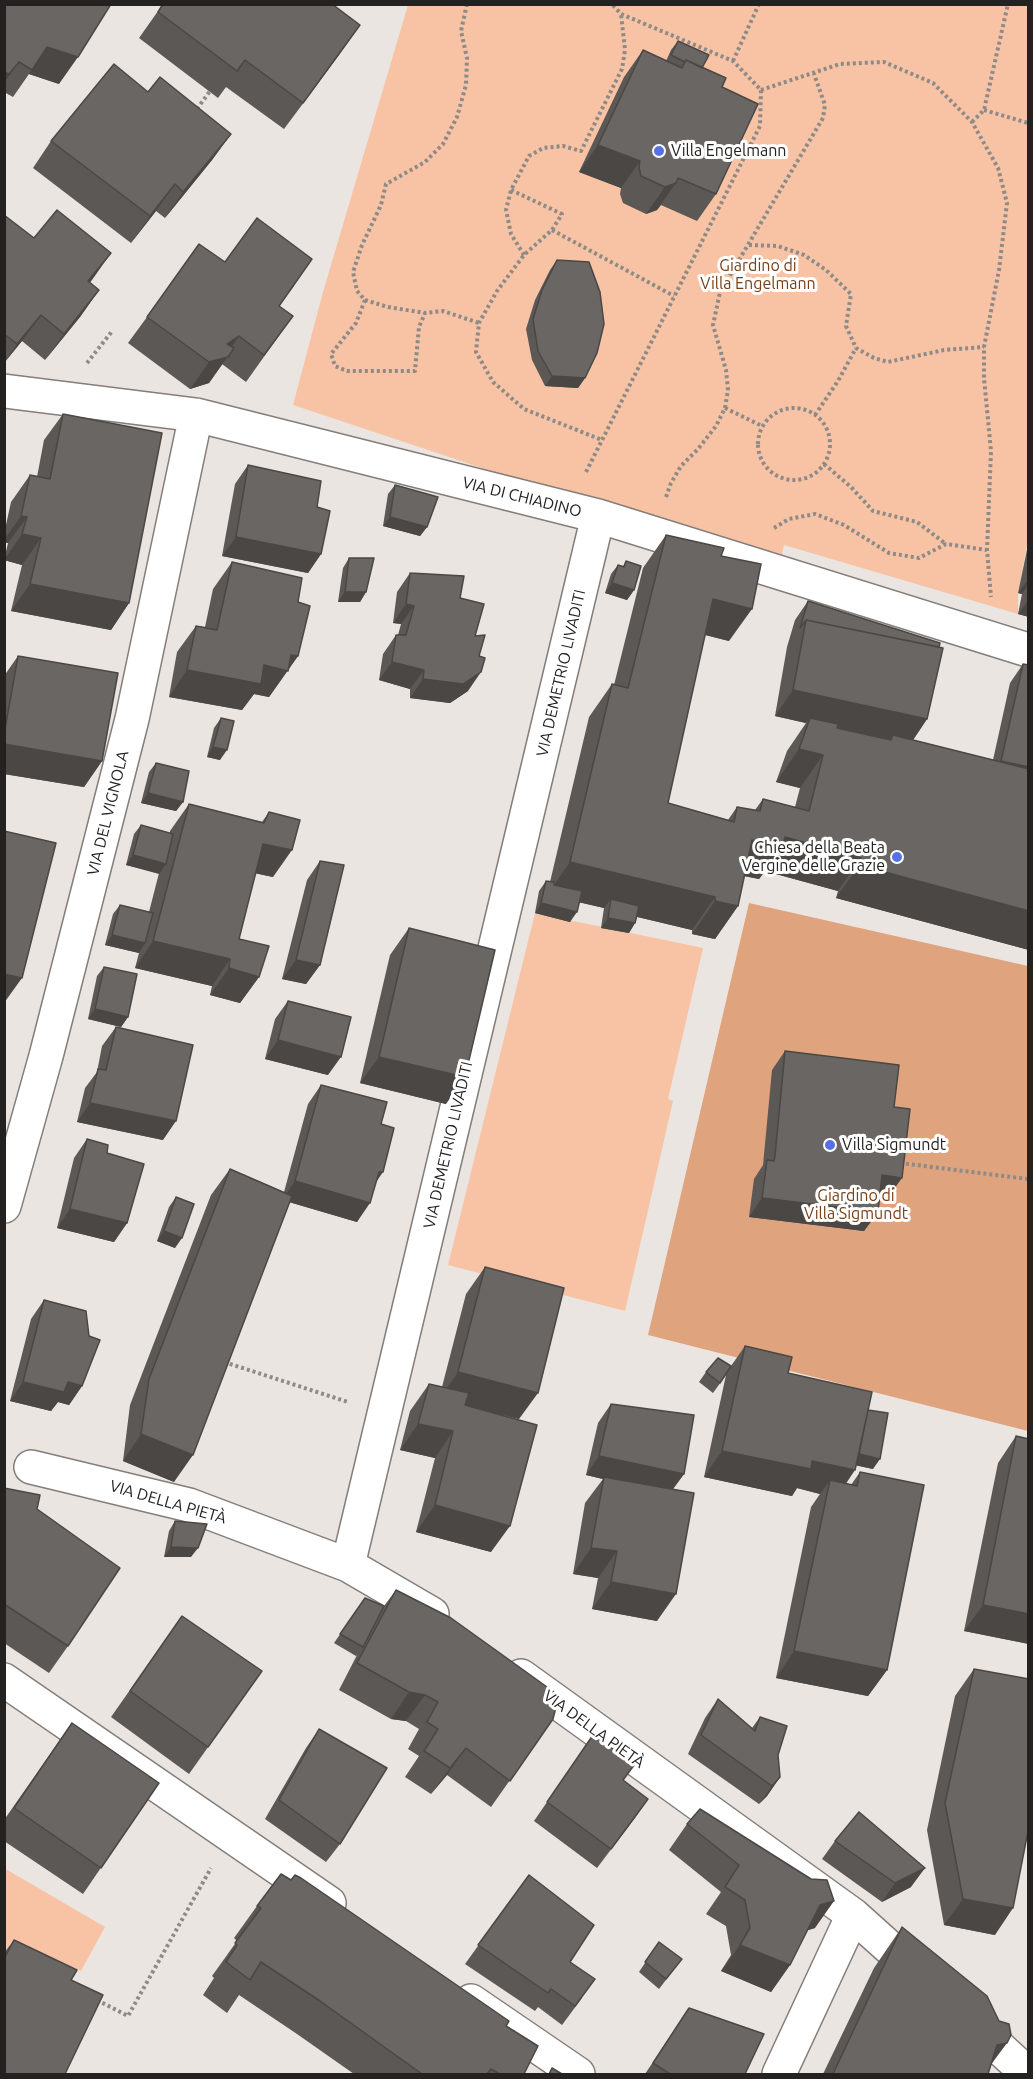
<!DOCTYPE html>
<html>
<head>
<meta charset="utf-8">
<style>
  body { margin:0 }
  #map { position:relative; width:1033px; height:2079px; overflow:hidden; background:#ebe5e1; font-family:Ubuntu,sans-serif }
  canvas { display:block }
  .frame { position:absolute; inset:0; border:6px solid #242221; pointer-events:none }
</style>
</head>
<body>
<div id="map">
<canvas width="1033" height="2079"></canvas>
<div class="frame"></div>
</div>
<script>
const g = document.querySelector('canvas').getContext('2d');
g.lineJoin = 'round';
function fillPath(path, color) { g.fillStyle = color; g.fill(path, 'evenodd'); }
const shape = rows => new Path2D(rows.map(r => 'M' + r).join(''));
function trace(path, color, width, dash) { g.strokeStyle = color; g.lineWidth = width; g.lineCap = dash ? 'butt' : 'round'; g.setLineDash(dash || []); g.stroke(path); }
function label(font, color, halo, rows, align = 'center') {
  g.font = font + ' Ubuntu,sans-serif'; g.lineWidth = 6; g.setLineDash([]); g.textBaseline = 'middle'; g.strokeStyle = halo; g.fillStyle = color; for (const [text, x, y, turn = 0] of rows) {
    g.save(); g.translate(x, y); g.rotate((+turn || 0) * Math.PI / 180); g.textAlign = isNaN(turn) ? turn : align; if (halo) g.strokeText(text, 0, 0); g.fillText(text, 0, 0); g.restore();
  }
}
fillPath(shape([
  [408,5,1028,5,1028,540,1018,593,1018,614,784,545,779,567,293,405,323,292],
  [535,913,703,948,668,1099,673,1101,625,1311,448,1265],
  [4,1868,105,1927,81,1971,23,1945,5,1950]
]), '#f7c3a4');
fillPath(shape([
  [749,903,1028,966,1028,1431,648,1335]
]), '#dfa37e');
const street = shape([
  [4,391,196,415,598,516,1028,650],
  [4,1206,46,1056,132,719,196,415],
  [31,1467,189,1505,348,1565,432,1614],
  [348,1565,598,516],
  [521,1676,853,1915,921,1976],
  [4,1680,329,1903],
  [471,2001,578,2074],
  [968,2019,1028,2074],
  [779,2074,853,1915]
]);
const secondary = shape([
  [1028,2074,1028,2070]
]);
trace(street, '#847e7b', 36);
trace(secondary, '#847e7b', 36);
trace(shape([
  [467,4,461,31,467,58,466,85,457,117,443,144,425,162,386,184,381,205,362,245,353,272,357,291,365,300,388,307,425,313,443,311,479,323],
  [733,61,759,4],
  [761,90,840,64,884,62,933,83,972,122,998,168,1007,203,999,270,984,347,984,378,991,451,987,550,991,597],
  [197,109,210,91],
  [984,110,1028,123],
  [972,122,984,110,1008,4],
  [511,190,562,214,552,230,524,255,497,291,479,323,476,352,493,382,524,409,602,440],
  [552,230,674,296],
  [749,245,778,246,804,255,826,270,851,294,846,326,856,348,874,358,888,362,944,350,984,347],
  [524,255,511,234,506,210,511,190,529,156,543,148,563,146,581,151,622,69,625,50,621,14],
  [365,300,356,323,331,354,335,366,347,371,415,371,419,327,425,313],
  [87,363,113,330],
  [725,408,762,426],
  '758 444a36 36 0 1 1 72 0a36 36 0 1 1-72 0Z',
  [815,415,838,381,856,348],
  [824,464,851,487,873,511,917,522,946,544],
  [586,472,760,126,761,90,733,61,621,14,612,4],
  [666,497,671,483,681,466,698,449,716,426,725,408,728,390,726,370,713,325,720,292,823,118,825,105,814,74],
  [774,528,789,519,815,514,844,525,889,553,919,558,946,544,987,550],
  [900,1163,1028,1179],
  [224,1362,348,1402],
  [97,2000,128,2016,211,1868]
]), '#8e8a87', 4, [3, 3]);
trace(street, '#fff', 33);
trace(secondary, '#fff', 33);
fillPath(shape([
  [4,4,59,84,29,74,13,97,4,92],
  [163,4,341,52,284,129,226,87,218,98,139,38],
  [678,41,702,68,722,87,716,194,697,221,661,205,657,210,646,214,623,203,620,194,621,188,579,172,624,77,643,50,666,61,671,50],
  [148,92,231,134,212,160,165,218,156,211,131,243,33,168,51,141],
  [4,215,99,290,80,317,45,360,22,341,4,363],
  [557,260,585,378,578,388,545,386,532,360,526,329,535,300,550,270],
  [225,262,294,286,279,306,293,316,246,382,222,364,209,383,190,389,128,343,147,317],
  [63,414,129,603,111,630,11,611,22,565,4,560,8,543,4,543,4,534,11,502,30,475,37,477,44,440],
  [248,465,321,554,308,573,222,556,235,484],
  [395,485,427,527,420,536,383,526,388,494],
  [666,535,721,556,729,641,705,635,668,803,728,820,737,807,755,810,763,799,795,807,800,788,776,782,787,751,806,723,775,716,787,647,795,620,808,601,927,719,913,740,993,760,1010,683,1023,664,1029,665,1029,950,836,898,838,891,765,871,759,879,744,876,738,906,715,939,692,934,692,930,637,917,635,923,629,933,601,928,604,908,579,902,570,922,535,913,539,891,546,881,550,882,589,717,612,684,614,685,643,568],
  [1029,540,1029,617,1018,614,1022,594,1018,593],
  [349,558,366,592,360,602,338,602,343,568],
  [626,561,634,590,627,600,605,593,611,574,618,565,623,566],
  [232,562,298,602,298,656,269,697,254,694,242,710,169,697,177,652,196,626,205,627,213,589],
  [410,573,460,598,475,636,468,691,450,703,410,698,410,689,379,680,383,654,396,635,398,635,401,624,393,623,397,592],
  [18,656,102,761,84,787,4,774,4,676],
  [221,718,220,760,207,757,214,728],
  [156,763,183,802,176,811,141,803,149,772],
  [189,804,262,822,269,812,273,877,255,873,239,939,259,977,240,1003,210,995,212,986,135,968,139,953,105,945,113,914,120,905,149,912,159,873,126,865,134,834,141,825,170,833,170,831],
  [320,861,320,965,306,984,282,979,307,880],
  [409,928,446,1104,360,1083,390,955],
  [104,967,128,1017,121,1027,88,1019,97,976],
  [288,1001,328,1075,265,1059,275,1019],
  [116,1027,163,1140,77,1122,85,1088,97,1072,102,1046],
  [785,1051,894,1107,889,1196,880,1195,878,1212,864,1231,749,1217,754,1179,763,1165,772,1070],
  [321,1085,381,1124,376,1183,357,1222,289,1202,174,1482,123,1461,130,1405,211,1195,230,1169,284,1192,308,1104],
  [87,1139,107,1153,127,1223,114,1242,57,1228,74,1158],
  [176,1197,175,1248,157,1241,169,1207],
  [485,1267,519,1419,482,1410,491,1552,416,1532,435,1458,400,1450,410,1411,429,1384,442,1387,466,1294],
  [44,1300,82,1386,69,1405,58,1402,51,1411,10,1401,31,1319],
  [745,1346,788,1373,868,1410,873,1469,856,1465,846,1483,851,1485,860,1472,887,1670,868,1696,776,1678,811,1507,820,1494,797,1488,792,1496,704,1477,726,1375,713,1393,699,1382,706,1372,731,1366],
  [611,1404,684,1474,673,1489,657,1621,592,1609,598,1578,573,1574,585,1503,603,1479,586,1475,598,1423],
  [1016,1436,1029,1439,1029,1644,964,1631,998,1463],
  [4,1488,37,1509,68,1646,49,1673,4,1643],
  [175,1521,191,1557,164,1557,169,1531],
  [396,1590,553,1719,491,1807,447,1775,431,1794,405,1777,419,1756,408,1749,419,1729,406,1721,391,1719,339,1690,357,1655,356,1656,334,1643,365,1598,384,1606],
  [182,1616,262,1671,189,1774,111,1717],
  [974,1669,995,1935,944,1925,927,1830,955,1696],
  [718,1699,752,1728,760,1717,778,1755,780,1777,767,1796,759,1804,688,1754,705,1718],
  [72,1723,159,1783,83,1894,4,1841,4,1820],
  [319,1729,340,1844,326,1862,265,1819,306,1748],
  [593,1735,623,1781,648,1799,597,1868,534,1821],
  [700,1809,815,1928,808,1930,790,1965,771,1992,721,1971,731,1955,726,1926,706,1914,721,1892,669,1850,687,1824],
  [835,1841,911,1887,882,1902,822,1859],
  [529,1875,582,1998,562,2025,538,2007,535,2011,465,1964],
  [257,1906,506,2026,524,2074,354,2074,297,2034,239,1995,227,2013,203,1995,214,1978,212,1976,237,1941,234,1938],
  [902,1927,991,2065,988,2074,990,2074,823,2074,874,1968],
  [14,1940,71,1980,4,2074,4,1953],
  [659,1942,682,1959,659,1989,639,1972],
  [689,2008,745,2074,645,2074]
]), '#5b5855');
fillPath(shape([
  [360,25,341,52,284,129],
  [47,47,78,57,59,84,29,74],
  [19,62,4,83,4,72],
  [231,134,212,160,165,218,183,192],
  [598,145,640,161,621,188,579,172],
  [676,183,657,210,646,214,665,187],
  [175,184,156,211,131,243,150,216],
  [111,253,92,280,69,308,88,281],
  [99,290,80,317,45,360,64,334],
  [41,315,22,341,4,363,17,344],
  [239,336,224,358,234,348,209,383,190,389,209,362,227,344],
  [552,376,585,378,578,388,545,386],
  [21,516,27,517,8,543,4,543,4,540],
  [390,517,427,527,420,536,383,526],
  [22,534,41,538,22,565,4,560],
  [236,537,321,554,308,573,222,556],
  [1029,578,1029,584,1022,594,1018,593],
  [612,583,634,590,627,600,605,593],
  [30,584,129,603,111,630,11,611],
  [345,592,366,592,360,602,338,602],
  [713,599,752,609,729,641,690,631],
  [1029,599,1029,617,1018,614],
  [406,604,414,606,401,624,393,623],
  [291,655,298,656,269,697,254,694,242,710,169,697,187,670,264,665],
  [392,662,424,670,410,689,379,680],
  [481,672,468,691,450,703,410,698,423,679],
  [793,690,927,719,909,746,893,735,888,741,808,724,810,718,806,723,775,716],
  [4,744,102,761,84,787,4,774],
  [213,747,227,750,220,760,207,757],
  [799,749,823,755,800,788,776,782],
  [1001,761,1029,767,1029,789,988,780],
  [148,793,183,802,176,811,141,803],
  [785,837,861,858,838,891,765,871,759,879,729,873,752,840],
  [263,844,292,850,273,877,244,871],
  [133,855,166,864,159,874,126,865],
  [570,862,715,897,692,930,609,910,611,899,604,908,547,895],
  [859,865,1029,911,1029,950,836,898],
  [715,901,738,906,715,939,692,934],
  [541,903,577,912,570,922,535,913],
  [608,918,635,923,629,933,601,928],
  [112,935,145,943,139,953,105,945],
  [153,941,230,959,212,986,135,968],
  [296,960,320,965,306,984,282,979],
  [229,968,259,977,240,1003,210,995],
  [4,974,22,978,4,1003],
  [95,1009,128,1017,121,1027,88,1019],
  [278,1040,341,1057,328,1075,265,1059],
  [379,1057,465,1077,446,1104,360,1083],
  [90,1103,176,1121,163,1140,77,1122],
  [379,1172,383,1172,370,1191],
  [882,1175,902,1178,889,1196,869,1194],
  [295,1181,370,1203,357,1222,282,1200],
  [762,1198,878,1212,864,1231,749,1217],
  [70,1209,127,1223,114,1242,57,1228],
  [164,1231,182,1238,175,1248,157,1241],
  [458,1372,538,1393,519,1419,439,1399],
  [23,1382,68,1382,82,1386,69,1405,58,1402,51,1411,10,1401],
  [418,1424,453,1431,435,1458,400,1450],
  [141,1434,193,1455,174,1482,123,1461],
  [722,1451,812,1461,855,1470,837,1497,830,1480,820,1494,797,1488,792,1496,704,1477],
  [851,1453,880,1459,873,1469,844,1463],
  [599,1456,684,1474,670,1493,604,1477,603,1479,586,1475],
  [435,1505,510,1526,491,1552,416,1532],
  [171,1547,198,1548,191,1557,164,1557],
  [591,1548,617,1551,598,1578,573,1574],
  [611,1582,676,1594,657,1621,592,1609],
  [983,1605,1029,1614,1029,1644,964,1631],
  [794,1651,887,1670,868,1696,776,1678],
  [409,1692,425,1695,406,1721,391,1719],
  [466,1748,447,1775,431,1794,450,1768],
  [780,1777,767,1796,759,1804,772,1786],
  [648,1799,635,1818,597,1868,611,1849],
  [925,1868,911,1887,882,1902,895,1883],
  [963,1899,1013,1908,995,1935,944,1925],
  [834,1901,815,1928,802,1932,820,1905],
  [740,1945,790,1965,771,1992,721,1971],
  [1007,2043,984,2074,997,2045]
]), '#4a4745');
const building = shape([
  [4,4,111,4,78,57,47,47,32,70,19,62,9,74,4,72,4,4],
  [163,4,332,4,360,25,303,103,245,60,237,71,158,12,163,4],
  [678,41,709,55,702,68,686,60,685,62,671,55,678,41],
  [643,50,682,68,686,60,726,78,722,87,758,104,716,194,678,178,676,183,665,187,641,176,639,167,640,161,598,145,643,50],
  [114,64,148,92,160,77,231,134,183,192,175,184,150,216,51,141,114,64],
  [57,210,111,253,88,281,99,290,64,334,41,315,17,344,4,334,4,215,34,238,57,210],
  [257,218,312,259,279,306,293,316,264,355,239,336,227,344,234,348,228,357,209,362,147,317,199,244,225,262,257,218],
  [557,260,589,262,600,292,604,324,597,353,585,378,552,376,538,351,533,319,542,290,557,260],
  [63,414,162,433,129,603,30,584,41,538,22,534,27,517,21,516,30,475,50,479,63,414],
  [248,465,321,481,317,507,330,511,321,554,236,537,248,465],
  [395,485,438,497,427,527,390,517,395,485],
  [666,535,724,548,721,556,761,564,752,609,713,599,668,803,734,822,737,807,760,811,763,799,809,811,823,755,799,749,810,718,838,724,837,728,891,740,893,735,1029,769,1029,911,859,865,861,858,785,837,782,847,752,840,738,906,715,901,715,897,570,862,612,684,628,688,666,535],
  [349,558,374,558,366,592,345,592,349,558],
  [626,561,641,566,634,590,612,583,618,565,624,567,626,561],
  [232,562,302,578,298,602,310,606,298,656,291,655,288,671,264,665,261,684,187,670,196,626,217,630,232,562],
  [410,573,464,576,460,598,484,604,475,636,485,635,479,656,485,658,481,672,463,684,423,679,424,670,392,662,396,635,406,635,414,606,406,604,410,573],
  [808,601,940,643,939,647,806,620,800,628,808,601],
  [806,620,943,648,927,719,793,690,806,620],
  [18,656,118,673,102,761,4,744,4,735,18,656],
  [1023,664,1029,665,1029,767,1001,761,1023,664],
  [221,718,234,721,227,750,213,747,221,718],
  [156,763,189,771,183,802,148,793,156,763],
  [189,804,264,823,269,812,300,820,292,850,263,844,239,939,269,946,259,977,229,968,230,959,153,941,189,804],
  [141,825,173,834,166,864,133,855,141,825],
  [4,831,56,843,22,978,4,974,4,831],
  [320,861,344,865,320,965,296,960,320,861],
  [546,881,554,882,554,885,582,891,577,912,541,903,546,881],
  [611,899,639,906,635,923,608,918,611,899],
  [120,905,153,913,145,943,112,935,120,905],
  [409,928,495,950,465,1077,379,1057,409,928],
  [104,967,137,974,128,1017,95,1009,104,967],
  [288,1001,351,1017,341,1057,278,1040,288,1001],
  [116,1027,193,1045,176,1121,90,1103,98,1069,106,1070,116,1027],
  [785,1051,899,1065,894,1107,910,1109,902,1178,882,1175,878,1212,762,1198,767,1160,774,1161,775,1156,785,1051],
  [321,1085,387,1102,381,1124,394,1128,383,1172,379,1172,370,1203,295,1181,321,1085],
  [87,1139,108,1145,107,1153,144,1164,127,1223,70,1209,87,1139],
  [230,1169,292,1196,193,1455,141,1434,149,1379,230,1169],
  [176,1197,194,1204,182,1238,164,1231,176,1197],
  [485,1267,564,1288,538,1393,458,1372,485,1267],
  [44,1300,86,1311,89,1336,100,1340,82,1386,68,1382,64,1392,23,1382,44,1300],
  [745,1346,792,1357,788,1373,872,1392,855,1470,812,1461,811,1469,722,1451,745,1346],
  [718,1358,731,1366,720,1383,706,1372,718,1358],
  [429,1384,469,1393,465,1405,537,1425,510,1526,435,1505,453,1431,418,1424,429,1384],
  [611,1404,694,1415,684,1474,599,1456,611,1404],
  [868,1410,888,1413,880,1459,859,1454,868,1410],
  [1016,1436,1029,1439,1029,1614,983,1605,1016,1436],
  [860,1472,924,1485,887,1670,794,1651,830,1480,857,1486,860,1472],
  [604,1477,694,1493,676,1594,611,1582,617,1551,591,1548,604,1477],
  [4,1488,40,1495,37,1509,120,1568,68,1646,4,1604,4,1488],
  [175,1521,207,1524,198,1548,171,1547,175,1521],
  [396,1590,451,1618,554,1692,557,1703,553,1719,510,1781,466,1748,450,1768,424,1751,438,1729,427,1722,438,1702,425,1695,409,1692,357,1663,396,1590],
  [365,1598,384,1606,363,1647,340,1634,365,1598],
  [182,1616,262,1671,208,1747,130,1691,182,1616],
  [974,1669,1029,1679,1029,1826,1013,1908,963,1899,945,1803,974,1669],
  [718,1699,755,1731,760,1717,787,1726,778,1755,780,1777,772,1786,701,1735,718,1699],
  [72,1723,159,1783,101,1868,14,1808,72,1723],
  [319,1729,387,1768,340,1844,279,1800,319,1729],
  [593,1735,635,1764,623,1780,648,1799,611,1849,547,1802,593,1735],
  [700,1809,811,1879,827,1880,834,1901,820,1905,790,1965,740,1945,750,1928,745,1900,725,1887,739,1865,687,1824,700,1809],
  [859,1812,925,1868,895,1883,835,1841,859,1812],
  [281,1874,291,1880,295,1875,301,1878,509,2021,506,2026,538,2046,524,2074,500,2074,491,2069,487,2074,422,2074,320,2001,261,1962,250,1980,226,1962,237,1945,235,1943,261,1908,257,1906,281,1874],
  [529,1875,594,1925,570,1962,595,1979,575,2006,551,1989,548,1993,478,1945,529,1875],
  [902,1927,987,1996,999,2021,1009,2024,1011,2035,1007,2043,997,2045,988,2074,990,2074,833,2074,902,1927],
  [14,1940,77,1970,71,1980,103,1995,65,2074,4,2074,4,1959,14,1940],
  [659,1942,682,1959,666,1979,645,1962,659,1942],
  [689,2008,764,2034,745,2074,670,2074,653,2063,689,2008],
  [552,2068,562,2074,549,2074,552,2068]
]);
fillPath(building, '#6a6663');
trace(building, '#4a4745', 1.5);
for (const [x, y, r, color] of [
  [659,151,6,"#5670e6"],
  [897,857,6,"#5670e6"],
  [830,1145,6,"#5670e6"]
]) { const dot = new Path2D(); dot.arc(x, y, r, 0, 2 * Math.PI); g.fillStyle = color; g.fill(dot); trace(dot, '#fff', 2); }
label('16px', '#242221', '#fff', [
  ["Villa Engelmann",671,151],
  ["Chiesa della Beata",885,848,"right"],
  ["Vergine delle Grazie",885,866,"right"],
  ["Villa Sigmundt",842,1145]
], 'left');
label('16px', '#773f17', '#fff', [
  ["Giardino di",758,266],
  ["Villa Engelmann",758,284],
  ["Giardino di",856,1196],
  ["Villa Sigmundt",856,1214]
]);
label('16px', '#242221', '#fff', [
  ["VIA DI CHIADINO",522,497,14],
  ["VIA DEMETRIO LIVADITI",561,673,-77],
  ["VIA DEL VIGNOLA",108,813,-76],
  ["VIA DEMETRIO LIVADITI",448,1145,-77],
  ["VIA DELLA PIETÀ",168,1502,16],
  ["VIA DELLA PIETÀ",594,1729,36]
]);
</script>
</body>
</html>
